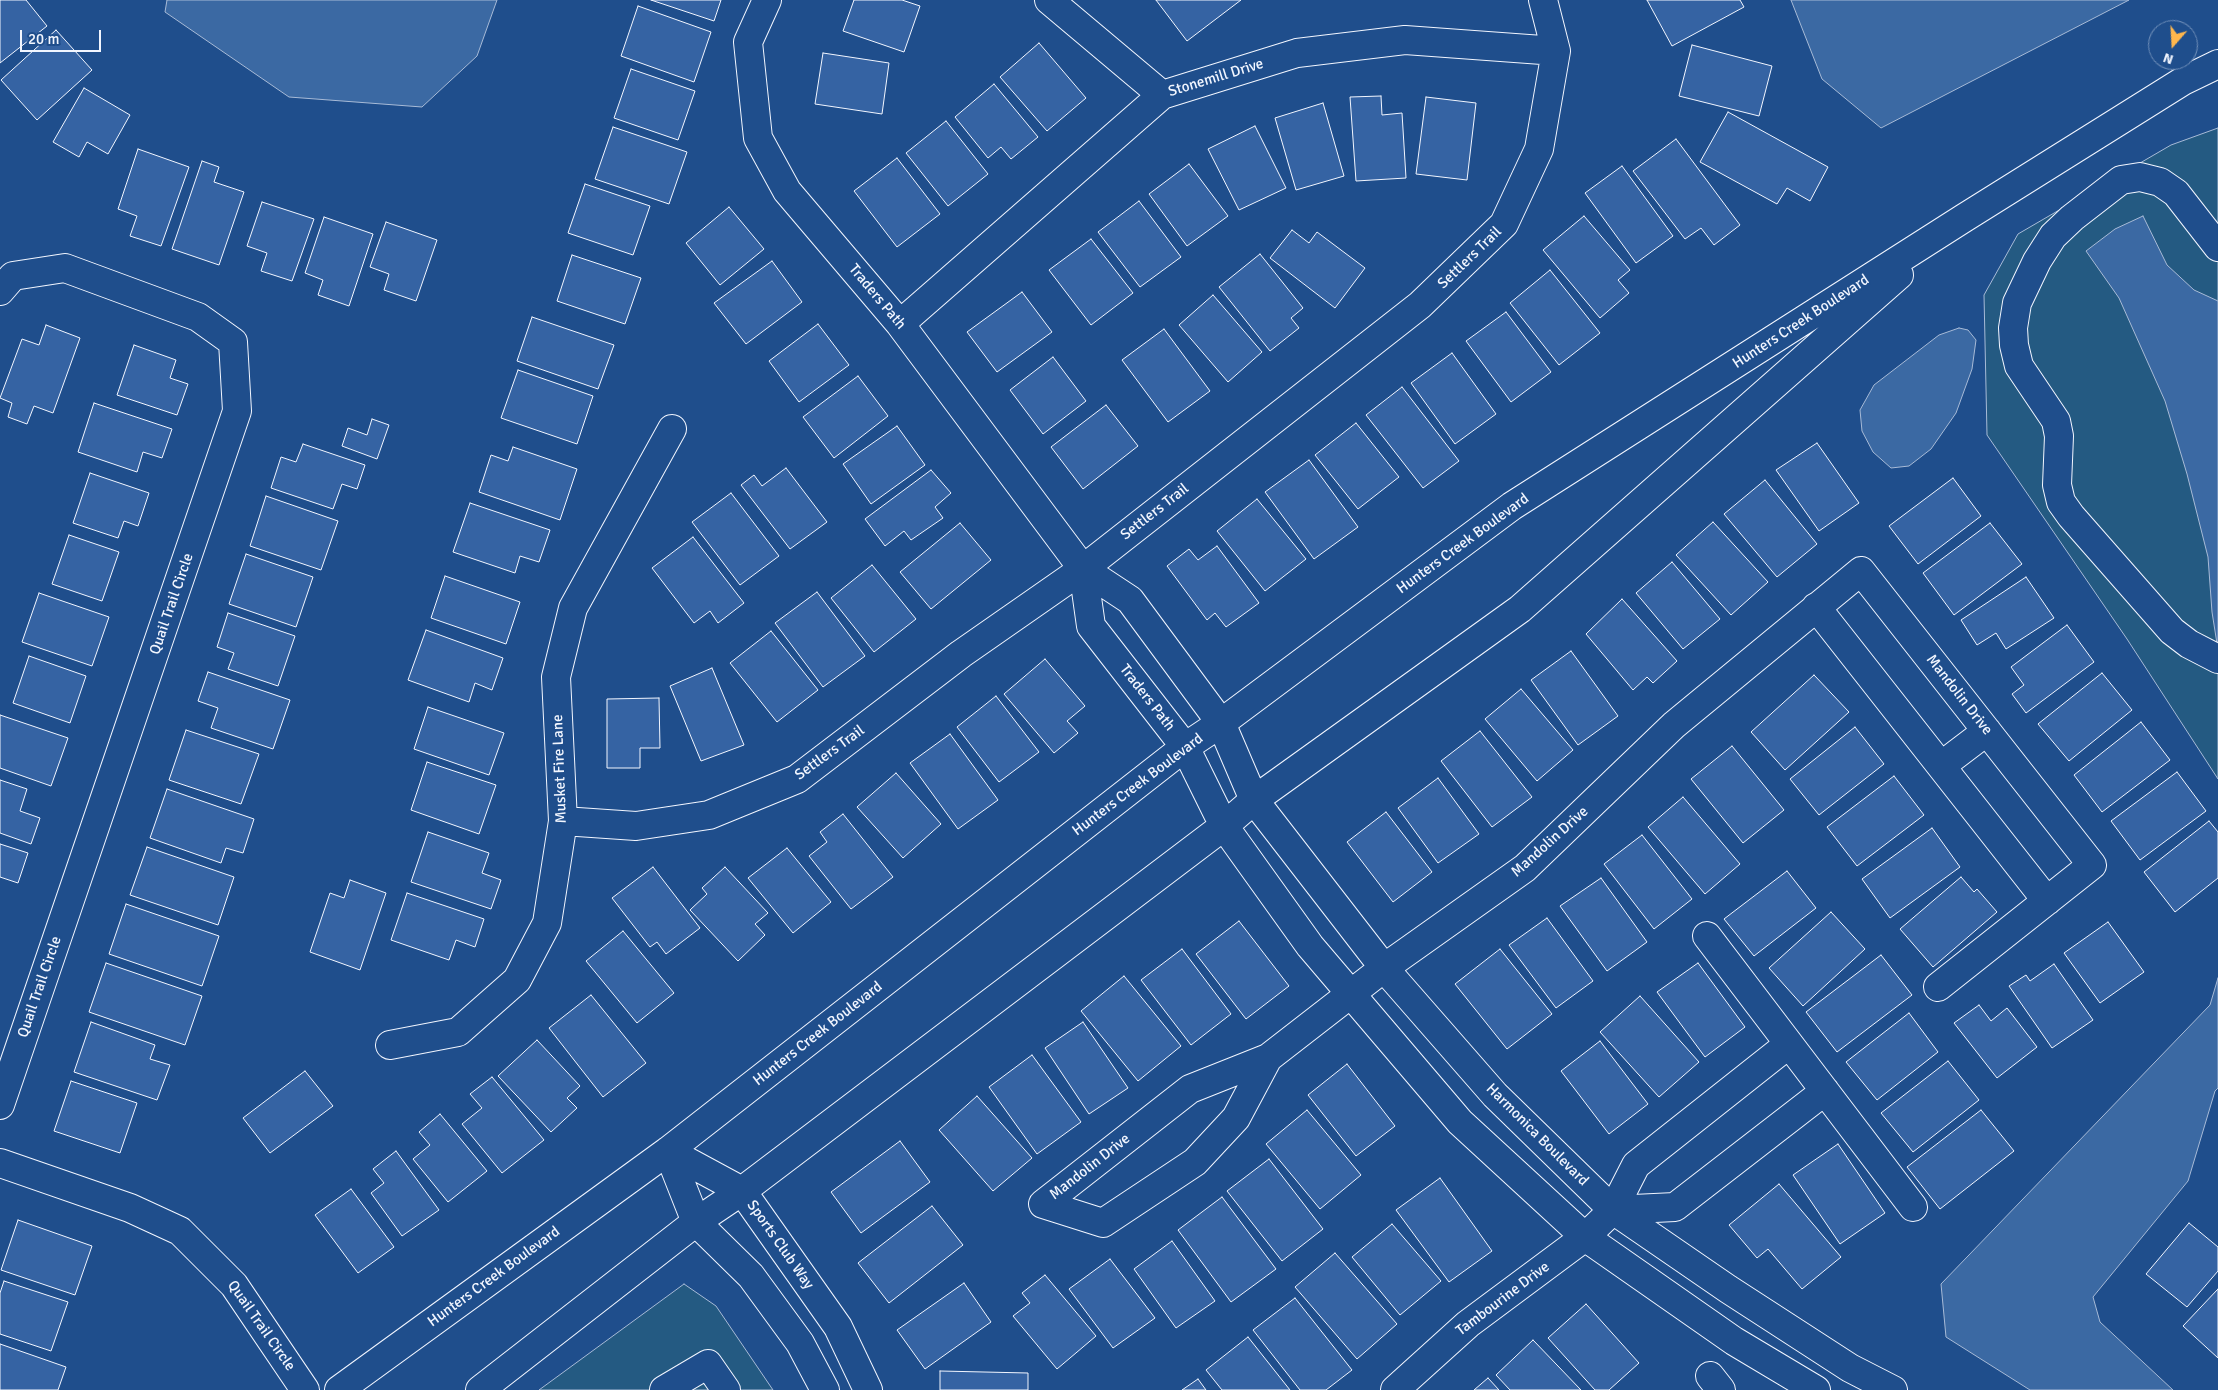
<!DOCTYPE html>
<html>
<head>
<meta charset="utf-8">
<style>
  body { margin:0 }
  #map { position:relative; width:2218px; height:1390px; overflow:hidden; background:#1f4e8c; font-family:Signika,sans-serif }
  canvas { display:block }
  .north { position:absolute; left:2148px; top:20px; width:50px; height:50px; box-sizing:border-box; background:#1f4e8c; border:1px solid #7391ba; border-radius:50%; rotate:199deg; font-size:14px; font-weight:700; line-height:20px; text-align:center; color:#f2f6ff }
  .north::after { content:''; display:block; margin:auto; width:18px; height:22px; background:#ffb74d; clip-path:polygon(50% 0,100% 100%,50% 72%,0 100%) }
  .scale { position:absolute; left:20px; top:30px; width:81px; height:22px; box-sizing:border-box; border:2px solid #f2f6ff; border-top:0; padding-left:6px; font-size:15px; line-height:18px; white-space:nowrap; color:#f2f6ff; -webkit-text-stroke:4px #1f4e8c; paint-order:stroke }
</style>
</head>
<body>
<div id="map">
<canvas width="2218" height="1390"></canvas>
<div class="north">N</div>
<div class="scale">20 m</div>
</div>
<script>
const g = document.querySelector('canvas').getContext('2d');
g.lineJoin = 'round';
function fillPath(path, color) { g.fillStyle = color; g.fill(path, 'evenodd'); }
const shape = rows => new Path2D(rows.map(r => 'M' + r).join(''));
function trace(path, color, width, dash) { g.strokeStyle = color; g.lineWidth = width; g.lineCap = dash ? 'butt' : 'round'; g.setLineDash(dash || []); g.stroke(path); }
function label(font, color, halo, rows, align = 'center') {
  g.font = font + ' Signika,sans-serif'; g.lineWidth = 4; g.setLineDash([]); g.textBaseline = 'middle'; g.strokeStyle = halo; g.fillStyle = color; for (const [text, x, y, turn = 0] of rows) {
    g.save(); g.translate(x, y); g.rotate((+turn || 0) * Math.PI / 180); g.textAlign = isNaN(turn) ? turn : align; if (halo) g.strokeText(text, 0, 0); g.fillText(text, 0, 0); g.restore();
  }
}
const green = shape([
  [2218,128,2218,779,2127,639,1987,435,1984,295,2018,234,2171,145,2218,128],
  [684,1284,716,1306,773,1390,539,1390,684,1284]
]);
fillPath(green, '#245a82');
trace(green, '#a8bbd7', 1);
const water = shape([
  [167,0,497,0,477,56,422,107,289,97,165,12,167,0],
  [1791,0,2129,0,1881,128,1822,79,1791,0],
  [2143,216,2167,265,2194,290,2218,301,2218,650,2212,612,2208,557,2187,474,2165,401,2119,298,2086,251,2115,229,2143,216],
  [1959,328,1968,330,1976,340,1972,369,1956,413,1931,449,1909,466,1891,468,1873,452,1862,431,1860,410,1874,385,1939,335,1959,328],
  [2218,978,2218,1088,2215,1091,2188,1181,2093,1297,2100,1322,2173,1390,2030,1390,1946,1337,1941,1284,2210,1005,2218,978]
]);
fillPath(water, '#3b69a3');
trace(water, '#a8bbd7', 1);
const building = shape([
  [0,0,26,0,47,26,0,63,0,0],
  [651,0,721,0,714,21,651,0],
  [854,0,902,0,920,6,904,52,843,31,854,0],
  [1156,0,1241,0,1187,41,1156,0],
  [1647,0,1740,0,1744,7,1672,46,1647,0],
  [638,6,711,32,694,82,621,56,638,6],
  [56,30,92,70,37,120,1,80,56,30],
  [1039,43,1086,98,1047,131,1000,77,1039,43],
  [1692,45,1772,66,1759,116,1679,96,1692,45],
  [823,53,889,63,882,114,815,104,823,53],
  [631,69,695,91,678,140,614,118,631,69],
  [994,84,1038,137,1011,159,1001,147,988,158,955,117,994,84],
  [84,88,130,115,108,154,87,142,79,157,53,142,84,88],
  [1381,96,1382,115,1402,113,1406,178,1356,181,1350,97,1381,96],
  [1426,97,1476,103,1467,180,1416,174,1426,97],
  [1323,103,1344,176,1296,190,1275,118,1323,103],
  [1728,112,1828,167,1810,201,1787,188,1777,204,1700,162,1728,112],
  [946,121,988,174,948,206,906,153,946,121],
  [1255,126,1286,188,1239,210,1208,149,1255,126],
  [613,127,687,152,669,204,595,179,613,127],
  [1676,139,1740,225,1714,245,1701,228,1685,239,1633,171,1676,139],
  [138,149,189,167,161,246,130,236,137,216,118,209,138,149],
  [897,158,940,214,897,247,854,191,897,158],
  [202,161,219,167,214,182,244,192,219,265,172,249,202,161],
  [1189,164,1228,216,1187,246,1149,194,1189,164],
  [1622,166,1673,236,1636,263,1585,193,1622,166],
  [585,184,650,206,633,255,568,233,585,184],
  [1139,201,1181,257,1140,287,1098,232,1139,201],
  [262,202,314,219,292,281,261,271,267,253,247,246,262,202],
  [729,207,764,249,720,285,686,243,729,207],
  [1584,216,1630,270,1618,280,1629,293,1600,318,1543,250,1584,216],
  [324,217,373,234,349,306,318,295,323,280,305,273,324,217],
  [386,222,437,240,416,301,384,290,389,274,370,267,386,222],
  [1292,230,1309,243,1317,232,1365,268,1335,308,1270,258,1292,230],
  [1091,239,1133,293,1091,325,1049,270,1091,239],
  [1260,254,1303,308,1291,318,1299,328,1270,351,1219,287,1260,254],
  [572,255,641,278,625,324,557,301,572,255],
  [772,261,802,302,746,344,714,303,772,261],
  [1550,270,1600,333,1559,365,1510,303,1550,270],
  [1022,292,1052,332,997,372,967,332,1022,292],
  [1213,295,1262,352,1228,382,1179,325,1213,295],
  [1506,312,1551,372,1511,402,1466,341,1506,312],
  [532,317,614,345,598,389,517,361,532,317],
  [818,324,849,365,799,402,769,361,818,324],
  [46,325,80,338,53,413,34,406,27,424,8,417,12,403,0,398,22,339,39,345,46,325],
  [1164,329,1210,391,1168,422,1122,360,1164,329],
  [134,345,176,360,170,378,188,384,177,415,117,395,134,345],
  [1452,353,1496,414,1455,444,1411,383,1452,353],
  [1053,357,1086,401,1043,434,1010,390,1053,357],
  [518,370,593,396,577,444,501,418,518,370],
  [858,376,888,416,834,458,803,417,858,376],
  [1402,387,1459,461,1423,488,1366,415,1402,387],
  [94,403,172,429,162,458,143,452,137,472,78,452,94,403],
  [1106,405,1138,446,1083,489,1051,447,1106,405],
  [372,419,389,425,377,459,342,446,348,428,367,435,372,419],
  [1356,423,1399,477,1358,509,1315,455,1356,423],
  [897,426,925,465,871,504,843,464,897,426],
  [1817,443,1859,503,1819,531,1776,470,1817,443],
  [303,444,365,465,357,489,342,484,333,509,271,488,281,457,296,462,303,444],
  [513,447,577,469,560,520,479,492,491,455,508,461,513,447],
  [1309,460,1358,527,1314,559,1265,492,1309,460],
  [786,468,827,522,790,549,741,485,754,475,762,486,786,468],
  [931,470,951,493,935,507,943,518,911,540,904,531,885,546,865,519,931,470],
  [90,473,149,493,138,526,124,521,118,538,73,523,90,473],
  [1953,478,1981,516,1918,564,1889,526,1953,478],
  [1765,480,1817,544,1777,577,1724,514,1765,480],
  [731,493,779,556,740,585,692,522,731,493],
  [266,496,338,521,321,570,250,546,266,496],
  [1257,499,1306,559,1265,591,1217,531,1257,499],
  [470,503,550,530,539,562,520,556,515,573,453,552,470,503],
  [1713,522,1768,582,1731,615,1676,555,1713,522],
  [960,523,991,560,931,609,900,572,960,523],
  [1990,523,2022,564,1954,615,1923,573,1990,523],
  [69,535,119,552,102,601,52,584,69,535],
  [693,537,744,603,718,623,710,611,694,623,652,568,693,537],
  [1217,546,1259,603,1226,627,1215,613,1207,620,1167,566,1189,549,1198,560,1217,546],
  [246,554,313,577,296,627,229,604,246,554],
  [1672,562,1720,619,1683,649,1636,593,1672,562],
  [872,565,916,619,874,652,831,598,872,565],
  [445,576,520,602,506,644,431,618,445,576],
  [2026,577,2054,618,2006,649,1996,633,1977,645,1961,620,2026,577],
  [817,592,865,656,823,687,775,623,817,592],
  [39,593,109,617,92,666,22,642,39,593],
  [1622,599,1677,661,1653,683,1647,677,1633,690,1586,634,1622,599],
  [228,613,295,636,278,686,228,669,234,653,217,647,228,613],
  [2067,625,2094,662,2026,713,2012,694,2024,685,2011,667,2067,625],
  [426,630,503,658,492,690,475,683,469,702,408,680,426,630],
  [771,631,818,690,777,722,730,663,771,631],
  [1571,651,1618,716,1578,745,1531,680,1571,651],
  [29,656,86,676,70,723,13,703,29,656],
  [1045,659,1085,706,1067,721,1078,733,1054,753,1004,694,1045,659],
  [712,668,744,745,701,761,670,686,712,668],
  [208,672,290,700,273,749,211,728,218,708,198,701,208,672],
  [2102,673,2132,710,2069,761,2038,724,2102,673],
  [1814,675,1849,712,1785,770,1751,732,1814,675],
  [1521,689,1573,750,1537,781,1485,719,1521,689],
  [996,696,1039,752,999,782,957,727,996,696],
  [659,698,660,748,640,748,640,768,607,768,607,699,659,698],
  [428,707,504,733,489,775,414,749,428,707],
  [0,715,68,738,51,786,0,768,0,715],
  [2141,722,2170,760,2102,812,2074,775,2141,722],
  [1855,727,1884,764,1819,815,1790,779,1855,727],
  [186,730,259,754,241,804,169,780,186,730],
  [1480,731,1532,797,1492,827,1441,761,1480,731],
  [950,734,998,800,958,829,910,763,950,734],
  [1732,746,1784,810,1743,843,1691,779,1732,746],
  [427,762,496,785,479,834,411,810,427,762],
  [2177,772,2206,811,2140,860,2111,821,2177,772],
  [896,773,941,824,903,858,857,807,896,773],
  [1894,776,1924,815,1857,866,1827,827,1894,776],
  [1438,778,1479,834,1438,863,1398,808,1438,778],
  [0,780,27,789,20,811,40,818,31,844,0,833,0,780],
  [167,789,254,819,243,853,226,848,221,863,150,838,167,789],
  [1683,797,1740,864,1705,894,1648,827,1683,797],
  [1386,812,1432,872,1393,902,1347,842,1386,812],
  [843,814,893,877,851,909,809,856,827,842,820,832,843,814],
  [2209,821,2218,832,2218,878,2175,912,2144,872,2209,821],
  [1932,828,1960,867,1890,918,1862,879,1932,828],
  [428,832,489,853,482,873,501,880,491,909,411,882,428,832],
  [1642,835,1692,899,1654,929,1604,864,1642,835],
  [0,844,28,853,18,883,0,877,0,844],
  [147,847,234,877,218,925,130,895,147,847],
  [787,848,831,902,793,933,748,878,787,848],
  [653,867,700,928,666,954,657,942,650,947,612,898,653,867],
  [725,867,768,913,755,924,765,935,738,961,690,910,707,894,702,888,725,867],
  [1787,871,1816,908,1754,956,1724,919,1787,871],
  [1961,877,1974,892,1977,889,1997,912,1933,967,1900,929,1961,877],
  [1601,878,1647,942,1607,971,1560,906,1601,878],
  [350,880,386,893,360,970,310,952,330,893,344,898,350,880],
  [407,893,484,919,475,947,456,940,449,960,391,940,407,893],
  [126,904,219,936,202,986,109,954,126,904],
  [1831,912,1865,949,1803,1006,1769,968,1831,912],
  [1547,918,1593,981,1556,1008,1509,945,1547,918],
  [1239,921,1289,986,1246,1019,1196,954,1239,921],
  [2108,922,2144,972,2100,1003,2064,953,2108,922],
  [623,931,674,993,637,1023,586,961,623,931],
  [1182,949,1231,1014,1191,1045,1141,980,1182,949],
  [1500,949,1552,1014,1507,1049,1455,984,1500,949],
  [1881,955,1912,995,1837,1052,1806,1012,1881,955],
  [106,963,202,996,185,1045,89,1012,106,963],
  [1698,963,1745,1027,1705,1057,1657,992,1698,963],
  [2054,964,2093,1020,2052,1048,2009,986,2026,975,2030,981,2054,964],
  [1124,976,1181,1046,1138,1081,1081,1011,1124,976],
  [591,995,646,1063,603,1097,549,1028,591,995],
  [1640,996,1699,1062,1659,1097,1600,1032,1640,996],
  [1979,1005,1991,1021,2007,1008,2037,1047,1997,1078,1954,1023,1979,1005],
  [1909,1013,1938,1052,1877,1100,1846,1062,1909,1013],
  [91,1022,155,1045,150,1059,170,1065,157,1100,74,1072,91,1022],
  [1083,1022,1128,1088,1089,1114,1045,1048,1083,1022],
  [537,1040,580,1086,567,1098,577,1108,551,1132,498,1076,537,1040],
  [1600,1041,1648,1104,1609,1134,1561,1071,1600,1041],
  [1032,1055,1081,1122,1037,1154,989,1087,1032,1055],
  [1948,1061,1979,1100,1913,1152,1881,1113,1948,1061],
  [1347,1064,1395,1126,1356,1156,1308,1095,1347,1064],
  [305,1071,333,1106,270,1153,243,1118,305,1071],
  [492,1077,544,1140,502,1173,462,1124,482,1108,470,1094,492,1077],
  [71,1081,137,1103,120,1153,54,1131,71,1081],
  [977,1096,1032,1158,993,1191,939,1130,977,1096],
  [1307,1110,1361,1175,1320,1209,1266,1144,1307,1110],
  [1981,1110,2014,1151,1940,1209,1907,1167,1981,1110],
  [440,1114,487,1171,448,1202,413,1159,430,1145,419,1132,440,1114],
  [900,1141,930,1182,861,1233,831,1192,900,1141],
  [1838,1144,1885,1213,1840,1244,1793,1175,1838,1144],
  [396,1151,439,1210,402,1236,371,1193,384,1183,373,1169,396,1151],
  [1269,1159,1323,1229,1282,1261,1227,1191,1269,1159],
  [1440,1178,1492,1251,1449,1282,1396,1210,1440,1178],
  [1779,1184,1841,1257,1802,1289,1768,1249,1757,1258,1729,1225,1779,1184],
  [351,1189,394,1247,358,1273,315,1215,351,1189],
  [1222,1197,1276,1269,1231,1302,1178,1230,1222,1197],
  [932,1206,963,1245,889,1303,858,1263,932,1206],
  [18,1220,92,1246,75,1295,1,1270,18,1220],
  [2189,1223,2218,1247,2218,1271,2187,1307,2146,1274,2189,1223],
  [1392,1224,1441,1281,1400,1315,1352,1257,1392,1224],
  [1172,1241,1215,1301,1176,1328,1134,1269,1172,1241],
  [1335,1253,1397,1324,1357,1359,1295,1287,1335,1253],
  [1110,1259,1155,1318,1113,1348,1069,1289,1110,1259],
  [1045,1275,1096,1336,1057,1369,1013,1316,1030,1303,1022,1293,1045,1275],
  [4,1281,68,1302,51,1351,0,1334,0,1293,4,1281],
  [964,1283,991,1322,925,1369,897,1330,964,1283],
  [2218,1289,2218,1358,2183,1326,2218,1289],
  [1295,1298,1352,1370,1326,1390,1300,1390,1253,1330,1295,1298],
  [1586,1304,1639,1363,1609,1390,1595,1390,1548,1338,1586,1304],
  [1248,1337,1290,1390,1222,1390,1206,1370,1248,1337],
  [1533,1340,1581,1390,1510,1390,1496,1375,1533,1340],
  [0,1344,66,1367,58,1390,0,1390,0,1344],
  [940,1371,1028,1373,1028,1390,940,1390,940,1371],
  [1488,1378,1499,1390,1474,1390,1488,1378],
  [1198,1379,1206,1390,1182,1390,1198,1379]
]);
fillPath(building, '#3563a3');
trace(building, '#f2f6ff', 1);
const minor = shape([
  [767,0,748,42,758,138,787,191,900,324,1083,569,1130,600,1221,723,1254,800,1384,968,1495,1095,1613,1210,1728,1289,1850,1368,1893,1390],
  [1049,0,1162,95],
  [2218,247,2176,193,2160,182,2140,177,2121,180,2072,218,2053,236,2037,261,2017,303,2013,328,2014,345,2019,366,2056,421,2059,436,2057,485,2061,502,2071,516,2172,631,2189,644,2218,659],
  [0,291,13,276,65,268,198,317,233,342,237,411,0,1105],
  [900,324,1162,95,1297,53,1405,40,1556,51],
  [1083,569,1091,626,1185,747,1224,826,1310,946,1460,1122,1585,1237,1734,1341,1816,1390],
  [1816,607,2047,901],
  [1941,766,1987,731],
  [563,821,636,826,709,815,797,779,961,654,1083,569,1420,305,1504,224,1539,149,1556,51,1543,0],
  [1707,936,1913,1207],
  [390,1045,458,1032,517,980,547,923,563,821,556,677,573,608,672,429],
  [1268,1058,1236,1118,1195,1162,1103,1223,1043,1204,1190,1089,1268,1058,1384,968,1525,868,1674,725,1861,571,2092,865,1938,987],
  [668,1151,742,1191,838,1327,868,1390],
  [668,1151,696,1222,751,1276,800,1343,825,1390],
  [0,1163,130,1208,180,1231,234,1285,305,1390],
  [1613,1210,1675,1207,1825,1091],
  [1710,1376,1721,1390],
  [339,1390,668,1151,1185,747,1221,723,1512,506,1964,218,2183,81,2218,64],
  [480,1390,696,1222,742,1191,1224,826,1254,800,1520,609,1899,275],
  [664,1390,708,1364,726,1390],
  [1395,1390,1468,1324,1585,1237,1613,1210,1636,1165,1789,1044]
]);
trace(minor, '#f2f6ff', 30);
trace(minor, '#1f4e8c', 28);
label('15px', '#f2f6ff', '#1f4e8c', [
  ["Stonemill Drive",1216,78,-17],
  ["Settlers Trail",1470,258,-44],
  ["Traders Path",877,297,50],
  ["Hunters Creek Boulevard",1801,322,-33],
  ["Settlers Trail",1155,512,-38],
  ["Hunters Creek Boulevard",1463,544,-36],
  ["Quail Trail Circle",172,604,-71],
  ["Mandolin Drive",1959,695,52],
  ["Traders Path",1147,698,52],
  ["Settlers Trail",830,753,-36],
  ["Musket Fire Lane",560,769,-92],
  ["Hunters Creek Boulevard",1138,785,-37],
  ["Mandolin Drive",1550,842,-42],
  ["Quail Trail Circle",40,987,-71],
  ["Hunters Creek Boulevard",818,1034,-38],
  ["Harmonica Boulevard",1537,1135,45],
  ["Mandolin Drive",1090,1167,-38],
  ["Sports Club Way",780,1245,55],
  ["Hunters Creek Boulevard",494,1277,-36],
  ["Tambourine Drive",1503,1299,-37],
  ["Quail Trail Circle",261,1326,55]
]);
</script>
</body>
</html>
